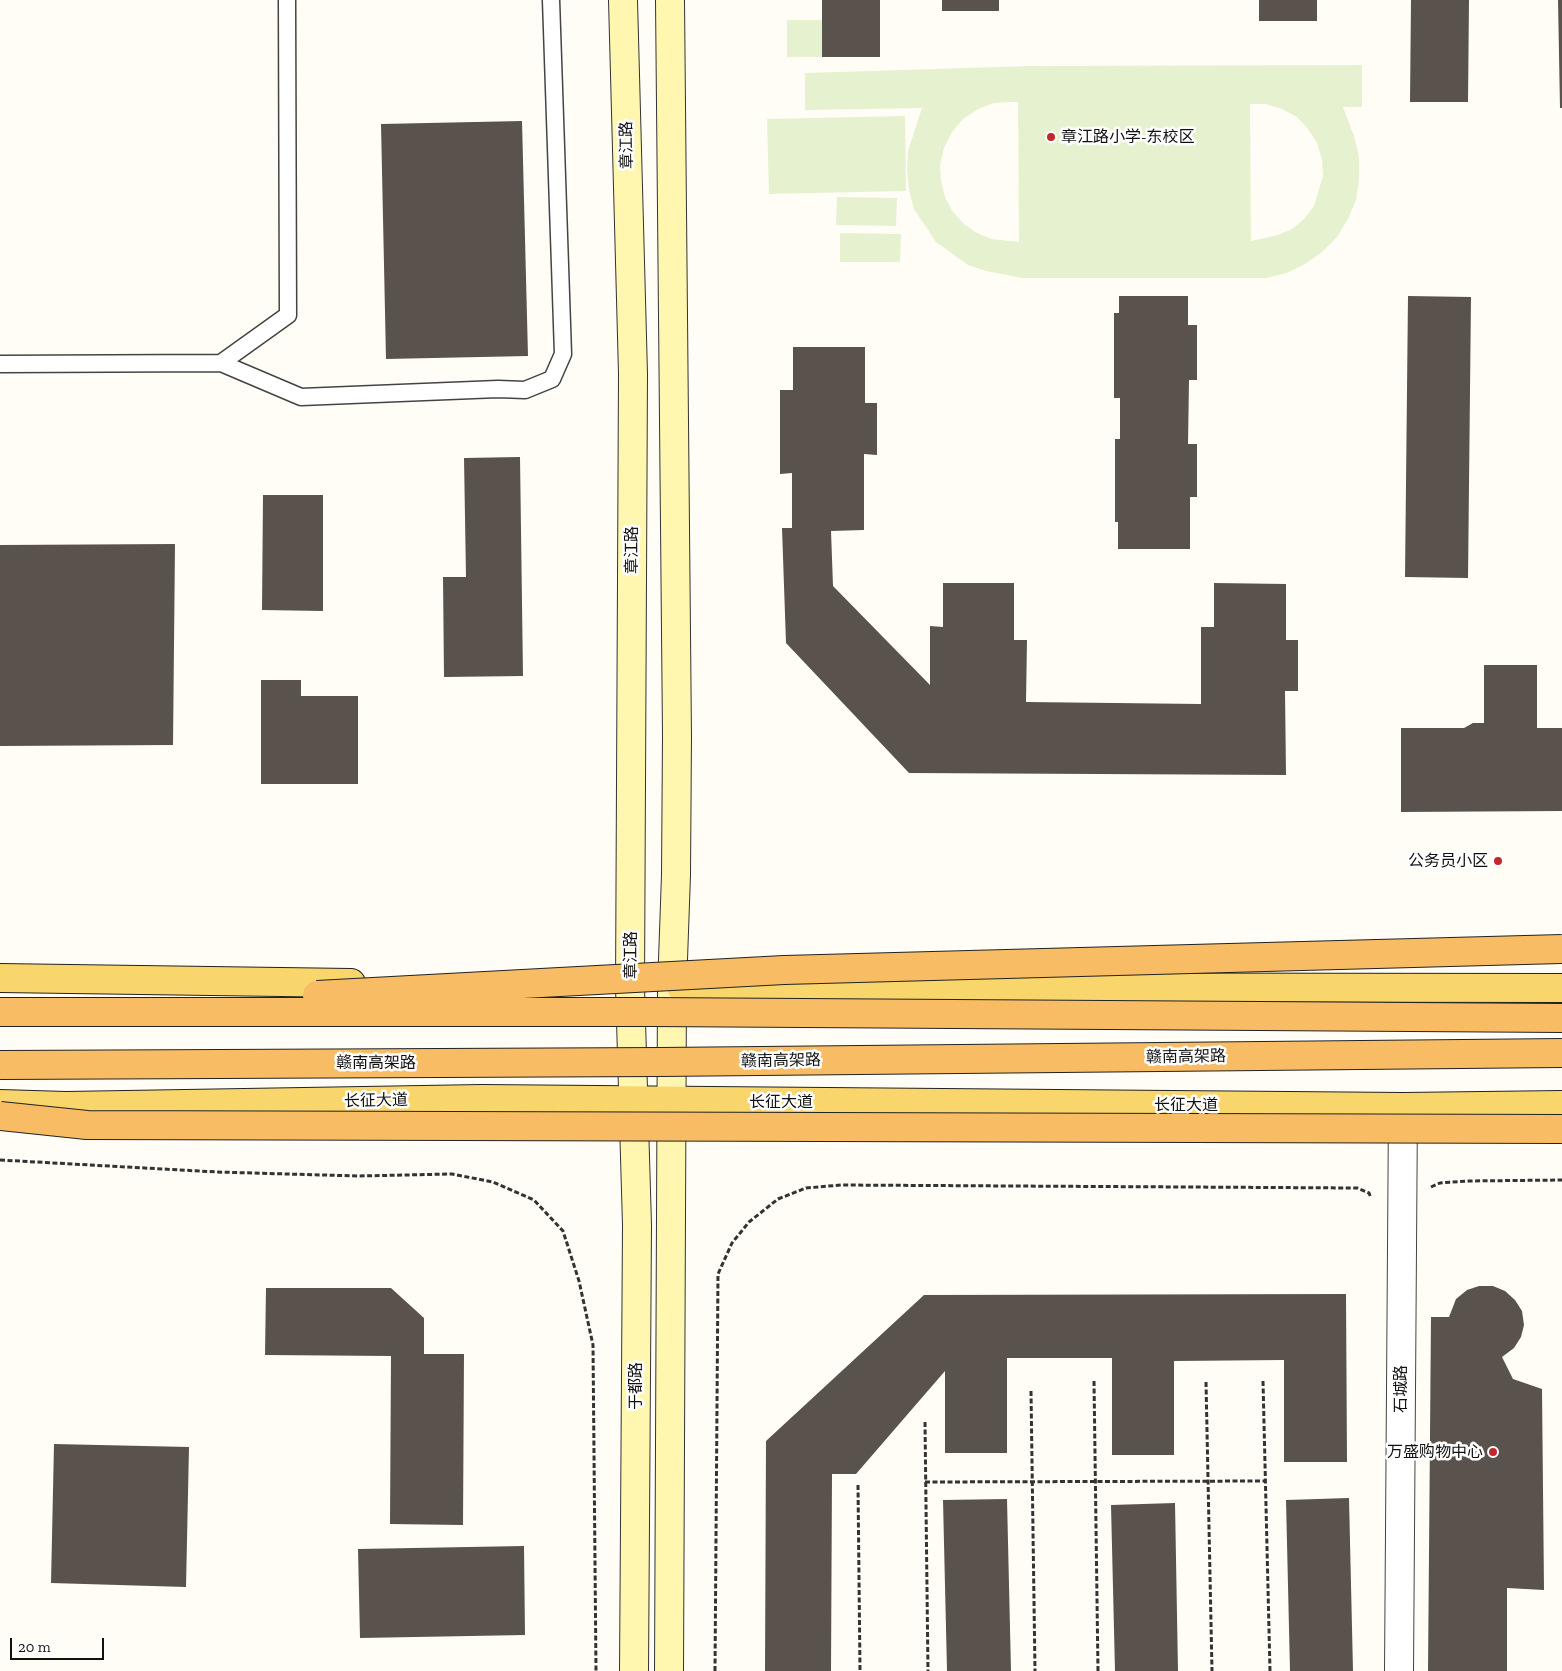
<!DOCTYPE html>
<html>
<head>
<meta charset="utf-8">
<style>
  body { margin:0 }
  #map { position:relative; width:1562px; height:1671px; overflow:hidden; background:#fffdf5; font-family:"Zilla Slab",serif }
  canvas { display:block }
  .scale { position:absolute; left:10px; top:1638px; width:94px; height:22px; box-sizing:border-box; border:2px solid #111; border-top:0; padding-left:6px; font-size:15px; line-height:18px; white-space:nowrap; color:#111; -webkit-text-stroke:4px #fff; paint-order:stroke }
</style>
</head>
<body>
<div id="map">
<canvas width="1562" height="1671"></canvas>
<div class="scale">20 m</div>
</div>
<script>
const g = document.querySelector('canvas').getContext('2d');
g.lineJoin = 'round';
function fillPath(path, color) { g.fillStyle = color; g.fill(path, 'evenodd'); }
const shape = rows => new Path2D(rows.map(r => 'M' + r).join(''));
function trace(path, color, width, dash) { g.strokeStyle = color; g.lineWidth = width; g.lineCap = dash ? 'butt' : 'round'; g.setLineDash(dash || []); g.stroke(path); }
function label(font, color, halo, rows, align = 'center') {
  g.font = font + ' "Zilla Slab","Noto Sans SC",serif'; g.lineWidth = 5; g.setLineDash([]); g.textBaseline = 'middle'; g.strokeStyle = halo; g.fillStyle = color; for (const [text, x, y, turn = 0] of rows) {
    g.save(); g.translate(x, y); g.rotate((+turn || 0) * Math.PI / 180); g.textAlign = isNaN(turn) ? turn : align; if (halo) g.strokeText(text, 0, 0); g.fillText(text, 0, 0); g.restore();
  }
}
fillPath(shape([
  [787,20,875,20,875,57,787,57],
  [1362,65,1362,107,1343,107,1354,136,1359,157,1359,179,1356,200,1348,219,1337,237,1322,252,1305,264,1287,273,1266,278,1022,278,986,271,968,265,936,242,914,209,909,190,907,171,908,151,922,108,805,110,805,73,1032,66],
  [1009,102,1018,102,1019,242,992,239,977,233,964,224,953,212,945,197,941,181,940,165,944,148,952,132,963,119,978,109,994,103],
  [1250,104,1266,104,1282,109,1297,117,1308,129,1317,143,1322,160,1323,176,1314,206,1304,219,1292,229,1278,235,1251,241],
  [905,116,906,191,769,194,767,119],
  [837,197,897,198,896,226,836,225],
  [840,233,901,234,900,262,840,262]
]), '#e6f2cf');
fillPath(shape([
  [822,0,880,0,880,57,822,57],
  [942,0,999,0,999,11,942,11],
  [1259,0,1317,0,1317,21,1259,21],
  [1411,0,1469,0,1468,102,1410,102],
  [1558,0,1562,0,1562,108,1560,108],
  [522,121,528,356,386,359,381,124],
  [1119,296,1188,296,1188,325,1197,325,1197,380,1189,380,1188,444,1197,444,1197,497,1190,497,1190,549,1118,549,1118,522,1115,522,1115,439,1120,439,1120,398,1114,398,1114,313,1119,313],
  [1408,296,1471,297,1468,578,1405,577],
  [793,347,865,347,865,403,877,403,877,455,864,454,864,530,831,531,833,586,930,685,930,626,943,627,943,583,1014,583,1014,640,1027,640,1026,702,1201,704,1201,627,1214,627,1214,583,1286,584,1286,640,1298,640,1298,691,1285,691,1286,775,909,773,786,643,782,528,792,528,792,473,780,474,780,390,793,390],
  [520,457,523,676,444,677,443,577,466,577,464,458],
  [263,495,323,495,323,611,262,610],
  [175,544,173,745,0,746,0,545],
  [1484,665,1537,665,1537,728,1562,728,1562,811,1401,812,1401,728,1464,728,1473,723,1484,723],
  [261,680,301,680,301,696,358,696,358,784,261,784],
  [1479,1286,1493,1286,1505,1291,1515,1300,1522,1311,1524,1325,1521,1337,1514,1348,1502,1357,1513,1379,1542,1389,1544,1590,1507,1588,1507,1671,1428,1671,1431,1317,1449,1317,1456,1299,1467,1290],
  [266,1288,391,1288,424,1318,424,1354,464,1354,463,1525,390,1524,391,1356,265,1355],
  [1346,1294,1347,1462,1284,1462,1284,1360,1174,1361,1174,1455,1112,1455,1112,1358,1007,1358,1007,1453,945,1453,945,1371,856,1474,832,1474,831,1671,765,1671,766,1441,924,1295],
  [54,1444,189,1447,186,1587,51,1583],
  [1349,1498,1353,1671,1290,1671,1286,1500],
  [1007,1499,1011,1671,947,1671,943,1500],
  [1175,1503,1178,1671,1115,1671,1111,1505],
  [524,1546,525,1635,360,1638,358,1549]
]), '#5a524d');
const service = shape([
  [221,363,288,315,287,0],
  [0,364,221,363,301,397,498,389,525,390,552,379,563,354,551,0]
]);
const minor = shape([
  [1399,1671,1403,1107]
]);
const secondary = shape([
  [623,0,633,374,630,987,637,1225,634,1671],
  [669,1671,672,988,676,875,677,736,670,0]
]);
const primary = shape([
  [0,978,351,983],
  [681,987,1562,988],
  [0,1104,66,1106,482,1099,1403,1107,1562,1105]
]);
trace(service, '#444', 19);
trace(minor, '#444', 30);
trace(secondary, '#333', 30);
trace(primary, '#222', 30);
trace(shape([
  [0,1160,217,1172,358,1176,452,1174,493,1182,534,1200,563,1231,579,1281,593,1345,596,1671],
  [1431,1187,1440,1183,1467,1181,1562,1180],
  [1094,1381,1098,1671],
  [1263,1381,1270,1671],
  [1206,1382,1212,1671],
  [1031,1391,1035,1671],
  [925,1422,928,1671],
  [925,1482,1266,1481],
  [858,1485,860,1671],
  [715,1671,718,1274,732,1243,749,1222,778,1199,806,1188,841,1185,1357,1188,1369,1193,1371,1198]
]), '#333', 3, [5, 2.5]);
trace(service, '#fff', 16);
trace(minor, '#fff', 28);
trace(secondary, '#fff6b0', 28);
trace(primary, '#f9d66b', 28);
const trunkBridge = shape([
  [317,995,784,970,1562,949],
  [0,1012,651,1012,1562,1018],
  [0,1065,660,1062,1562,1053],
  [0,1116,87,1125,1562,1129]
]);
trace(trunkBridge, '#222', 30, []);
trace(trunkBridge, '#f7bc64', 28);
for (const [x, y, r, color] of [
  [1051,137,5,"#c4262e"],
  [1498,861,5,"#c4262e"],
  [1493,1452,5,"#c4262e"]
]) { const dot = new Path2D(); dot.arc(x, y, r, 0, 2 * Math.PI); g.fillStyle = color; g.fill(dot); trace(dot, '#fff', 2); }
label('16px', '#111', '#fff', [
  ["章江路小学-东校区",1061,137,"left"],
  ["公务员小区",1488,861],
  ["万盛购物中心",1483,1452]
], 'right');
label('16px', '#111', '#fff', [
  ["章江路",627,145,-91],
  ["章江路",632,550,-90],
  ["章江路",631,955,-90],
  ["赣南高架路",1186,1057,-1],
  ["赣南高架路",781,1061,-1],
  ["赣南高架路",376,1063],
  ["长征大道",376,1101,-1],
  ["长征大道",781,1102],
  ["长征大道",1186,1105],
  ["于都路",636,1386,-90],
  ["石城路",1401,1389,-90]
]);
</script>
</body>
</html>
